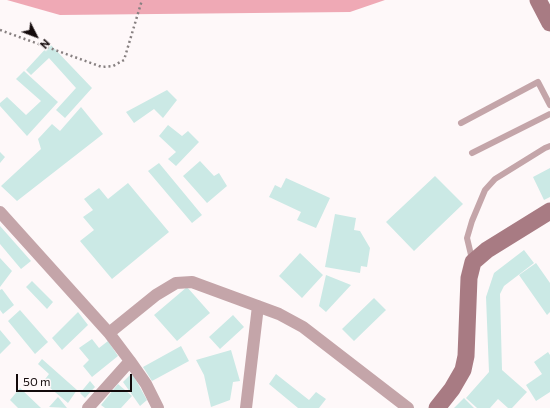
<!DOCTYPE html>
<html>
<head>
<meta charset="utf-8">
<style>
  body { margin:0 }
  #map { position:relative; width:550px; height:408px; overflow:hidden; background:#fef8f9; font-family:Commissioner,sans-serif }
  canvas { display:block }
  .north { position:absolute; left:16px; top:16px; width:40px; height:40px; -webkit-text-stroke:3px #fef8f9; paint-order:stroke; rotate:132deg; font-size:11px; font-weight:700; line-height:16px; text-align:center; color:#130a0b }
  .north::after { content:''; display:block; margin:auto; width:14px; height:18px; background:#130a0b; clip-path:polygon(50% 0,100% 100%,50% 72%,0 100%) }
  .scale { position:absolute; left:16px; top:374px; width:116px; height:18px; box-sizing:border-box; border:2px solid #130a0b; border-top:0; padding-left:5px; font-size:12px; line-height:14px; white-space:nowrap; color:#130a0b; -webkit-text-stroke:3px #fef8f9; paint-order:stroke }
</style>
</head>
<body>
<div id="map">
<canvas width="550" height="408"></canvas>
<div class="north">N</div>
<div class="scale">50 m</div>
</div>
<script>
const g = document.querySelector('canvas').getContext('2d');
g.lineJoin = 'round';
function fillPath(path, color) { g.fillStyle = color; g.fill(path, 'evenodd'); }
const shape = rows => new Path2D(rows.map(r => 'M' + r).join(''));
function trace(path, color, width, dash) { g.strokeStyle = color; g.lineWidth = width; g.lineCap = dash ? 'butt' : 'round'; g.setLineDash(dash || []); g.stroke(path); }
fillPath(shape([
  [7,0,385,0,350,12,60,15]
]), '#efa9b5');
fillPath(shape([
  [50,44,92,88,65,118,56,110,76,88,49,58,31,75,26,70],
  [24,71,58,102,27,136,0,106,0,103,7,97,26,115,41,101,16,79],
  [167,90,177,100,163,118,154,109,134,123,126,112],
  [81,107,103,134,17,201,1,186,41,149,38,139,52,124,60,131],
  [168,125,182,136,188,131,199,142,176,166,168,159,176,152,159,136],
  [0,152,5,157,0,163],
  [200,161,214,176,219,173,227,186,207,203,183,176],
  [159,163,202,215,192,223,148,171],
  [550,168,550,197,544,200,533,177],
  [435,176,463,204,414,251,386,222],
  [286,178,330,198,316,228,297,220,301,212,269,197,275,185,281,188],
  [128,183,169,232,112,279,80,241,94,230,83,217,93,210,84,199,99,188,108,199],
  [335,214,356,218,354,230,360,231,370,248,367,267,361,266,360,273,325,267],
  [0,226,31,261,21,269,0,244],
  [524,250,534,263,504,286,500,294,502,370,527,392,512,408,508,408,498,399,490,408,477,408,466,398,489,372,486,297,494,273],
  [300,253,323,275,302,298,279,276],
  [0,258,12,271,0,287],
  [536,263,550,283,550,312,547,315,519,275],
  [326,275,351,285,326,312,319,306],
  [32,281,53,302,47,309,26,287],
  [187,287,210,313,177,341,154,315],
  [2,289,14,305,3,314,0,310,0,290],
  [374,298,386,310,354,341,342,329],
  [20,310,48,342,35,354,8,321],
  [78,312,88,325,62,350,52,338],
  [233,315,244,327,220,349,209,337],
  [0,330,11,343,0,354],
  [92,339,99,348,108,341,118,356,92,377,83,366,89,360,79,348],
  [181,346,189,361,152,381,143,367],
  [231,350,240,381,233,382,230,400,211,407,204,375,196,360],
  [548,352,550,355,550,392,536,401,526,385,542,374,534,362],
  [42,359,77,390,68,403,43,382,49,374,38,364],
  [132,373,147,400,140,406,123,382],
  [276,374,309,400,316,392,326,399,319,408,298,408,269,384],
  [90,381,95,387,85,398,80,393],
  [118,384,132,396,121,408,105,408,101,405],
  [20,388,41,408,18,408,10,400],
  [58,397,67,408,49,407],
  [464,398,474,408,454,408]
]), '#cbe9e5');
trace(shape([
  [0,30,102,67,113,66,124,60,142,0]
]), '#878081', 2.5, [2, 3]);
trace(shape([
  [461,123,538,82,550,105],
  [472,153,550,114],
  [472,259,467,238,472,221,485,190,495,179,545,148,550,146]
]), '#c4a5a9', 6);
trace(shape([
  [0,212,109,333,156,295,176,283,192,282,279,314,303,327,408,408],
  [130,361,146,384,158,408],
  [88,408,130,361,109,333],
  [246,408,258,306]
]), '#c4a5a9', 12);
trace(shape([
  [538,0,550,23],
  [437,408,452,389,463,370,466,356,469,278,473,262,487,250,550,211]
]), '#a87b83', 17);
</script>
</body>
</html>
